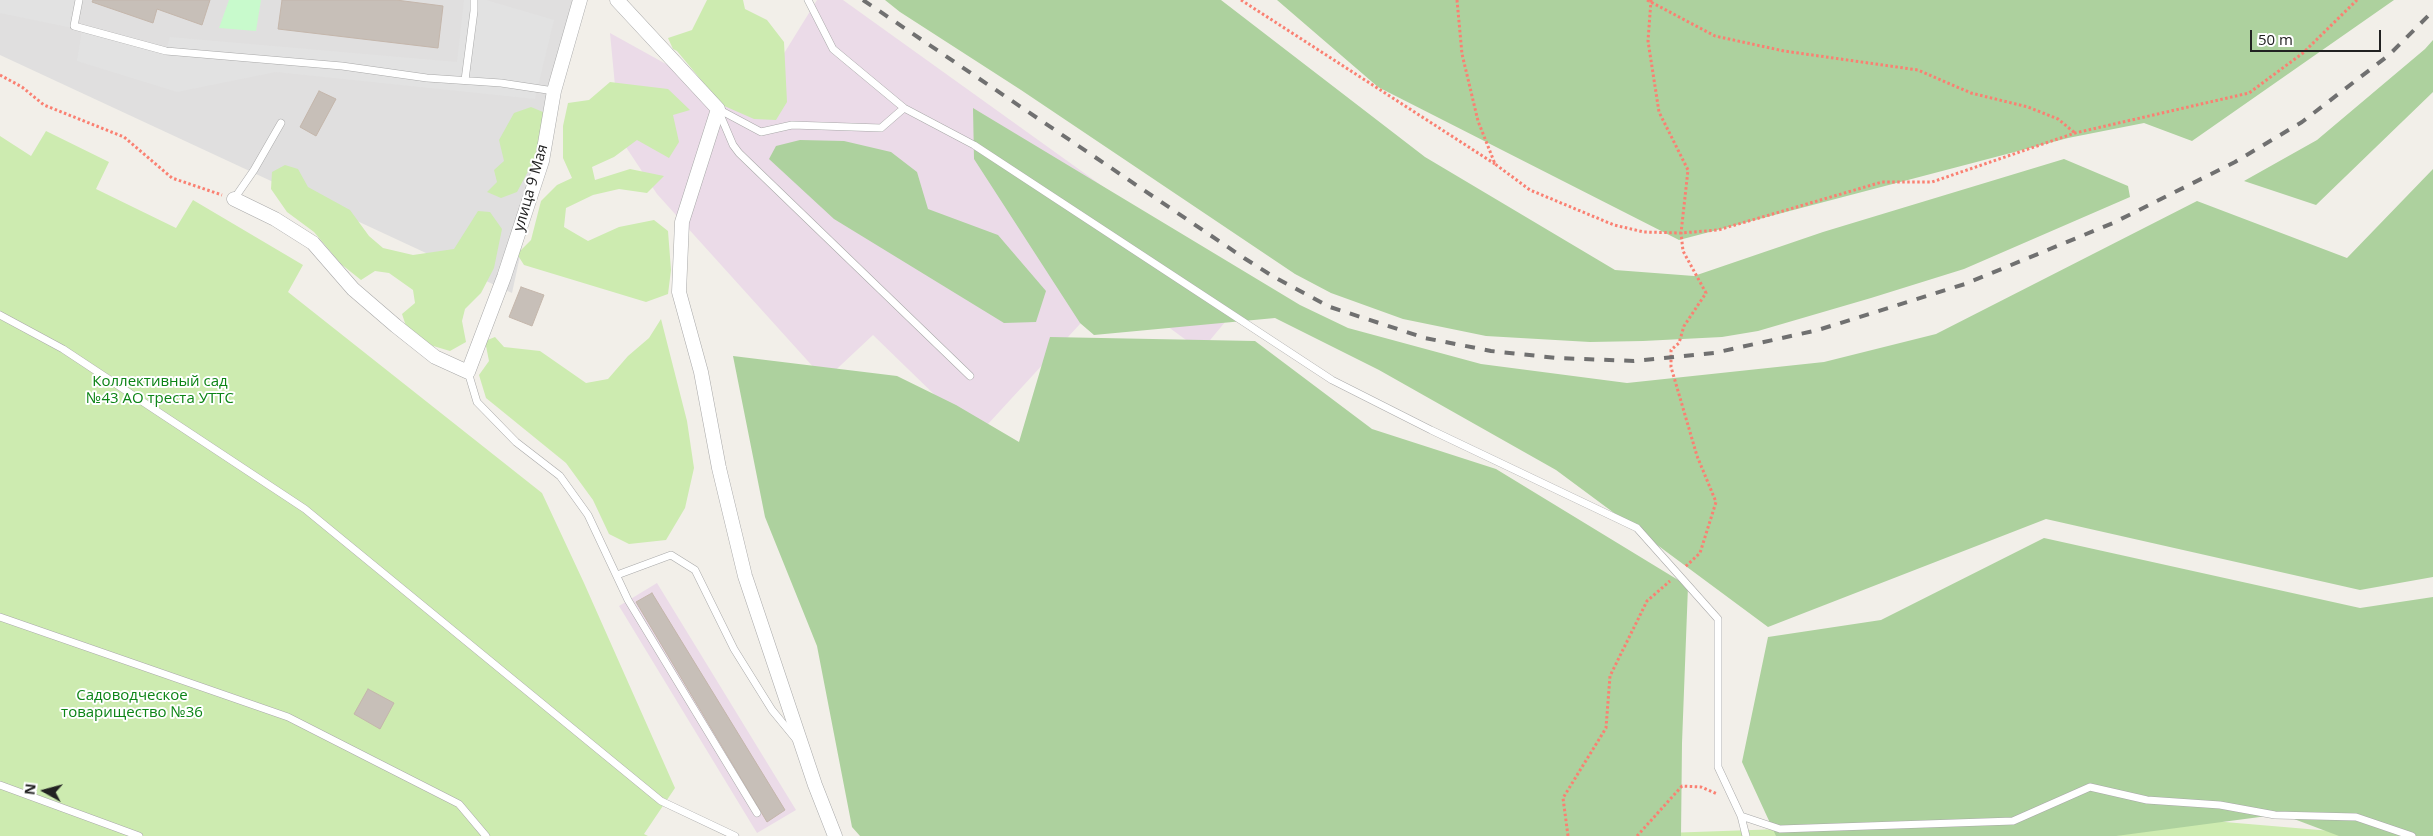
<!DOCTYPE html>
<html>
<head>
<meta charset="utf-8">
<style>
  body { margin:0 }
  #map { position:relative; width:2433px; height:836px; overflow:hidden; background:#f2efe9; font-family:"Open Sans",sans-serif }
  canvas { display:block }
  .north { position:absolute; left:20px; top:766px; width:50px; height:50px; -webkit-text-stroke:4px #fff; paint-order:stroke; rotate:277deg; font-size:14px; font-weight:700; line-height:20px; text-align:center; color:#222 }
  .north::after { content:''; display:block; margin:auto; width:18px; height:22px; background:#222; clip-path:polygon(50% 0,100% 100%,50% 72%,0 100%) }
  .scale { position:absolute; left:2250px; top:30px; width:131px; height:22px; box-sizing:border-box; border:2px solid #222; border-top:0; padding-left:6px; font-size:15px; line-height:18px; white-space:nowrap; color:#222; -webkit-text-stroke:4px #fff; paint-order:stroke }
</style>
</head>
<body>
<div id="map">
<canvas width="2433" height="836"></canvas>
<div class="north">N</div>
<div class="scale">50 m</div>
</div>
<script>
const g = document.querySelector('canvas').getContext('2d');
g.lineJoin = 'round';
function fillPath(path, color) { g.fillStyle = color; g.fill(path, 'evenodd'); }
const shape = rows => new Path2D(rows.map(r => 'M' + r).join(''));
function trace(path, color, width, dash) { g.strokeStyle = color; g.lineWidth = width; g.lineCap = dash ? 'butt' : 'round'; g.setLineDash(dash || []); g.stroke(path); }
function label(font, color, halo, rows, align = 'center') {
  g.font = font + ' "Open Sans",sans-serif'; g.lineWidth = 4; g.setLineDash([]); g.textBaseline = 'middle'; g.strokeStyle = halo; g.fillStyle = color; for (const [text, x, y, turn = 0] of rows) {
    g.save(); g.translate(x, y); g.rotate((+turn || 0) * Math.PI / 180); g.textAlign = isNaN(turn) ? turn : align; if (halo) g.strokeText(text, 0, 0); g.fillText(text, 0, 0); g.restore();
  }
}
fillPath(shape([
  [0,0,575,0,512,293,0,55]
]), '#e0dfdf');
fillPath(shape([
  [817,0,843,0,1250,292,1201,351,1114,287,977,436,873,335,825,380,657,194,620,138,610,33,749,110],
  [657,583,796,810,757,833,619,606]
]), '#ebdbe8');
fillPath(shape([
  [707,0,743,0,745,9,767,20,784,42,787,102,776,120,754,119,722,105,677,51,673,49,668,38,692,30],
  [610,82,668,89,690,110,673,115,679,142,669,158,637,140,614,157,592,167,595,180,630,169,664,176,647,193,619,189,593,195,566,208,564,227,588,241,619,227,654,220,668,231,671,270,668,294,646,302,524,265,517,254,531,240,541,201,557,185,572,178,563,158,563,126,568,103,589,100],
  [531,107,543,112,541,135,533,162,517,192,501,198,487,192,497,182,494,170,504,161,499,140,514,113],
  [46,131,109,162,96,189,176,228,193,200,303,265,288,292,542,493,584,583,675,788,644,834,648,836,0,836,0,136,31,156],
  [285,165,298,169,308,187,350,210,369,236,383,248,413,255,454,249,478,211,490,212,502,229,494,268,481,293,465,309,462,321,466,342,450,351,430,345,406,326,402,314,415,303,413,290,389,273,375,271,361,280,341,264,314,232,287,212,271,189,272,172],
  [661,319,687,421,694,468,685,508,666,540,629,544,609,534,593,500,566,463,486,398,479,375,489,361,485,341,495,337,504,347,540,351,586,383,608,379,628,356,649,338],
  [2154,816,2390,836,1637,836,1637,834]
]), '#cdebb0');
fillPath(shape([
  [885,0,1221,0,1425,157,1615,270,1694,276,1823,232,2064,159,2128,186,2130,197,1964,269,1871,298,1758,331,1722,337,1643,341,1590,342,1486,336,1403,319,1331,293,1295,274,1021,90,900,12],
  [1277,0,2394,0,2192,141,2144,123,2068,138,1679,240,1378,87],
  [2433,40,2433,92,2316,205,2244,181,2317,140,2425,49],
  [973,108,1300,305,1348,328,1481,364,1627,383,1824,362,1936,334,2197,201,2347,258,2433,169,2433,577,2360,590,2046,519,1768,627,1556,470,1379,370,1275,318,1094,335,1080,323,974,159],
  [800,140,844,141,891,152,917,172,928,209,998,235,1046,291,1036,322,1004,323,834,219,769,159,776,146],
  [1050,337,1255,341,1372,429,1496,469,1688,586,1682,743,1681,836,860,836,852,827,817,646,765,517,733,356,897,376,956,405,1019,442],
  [2044,538,2360,608,2433,597,2433,836,2339,836,2294,819,2275,815,2116,836,1776,836,1742,762,1768,637,1881,620]
]), '#add19e');
fillPath(shape([
  [229,0,261,0,256,31,219,28]
]), '#c8facc');
fillPath(shape([
  [0,0,79,0,74,26,166,50,170,37,457,62,464,0,486,0,554,20,535,99,276,72,177,92,77,61,82,30,0,13]
]), '#e2e2e2');
const building = shape([
  [93,0,210,0,202,25,157,9,153,23,92,2,93,0],
  [282,0,396,0,443,6,438,48,278,29,282,0],
  [319,91,336,99,316,136,300,127,319,91],
  [521,287,544,295,532,326,509,317,521,287],
  [652,593,785,810,767,822,636,602,652,593],
  [368,689,394,703,380,729,354,714,368,689]
]);
fillPath(building, '#c7bfb8');
trace(building, '#c4b6ab', 1);
const lane = shape([
  [79,0,74,26,166,51,342,66,427,78,501,83,554,91],
  [808,0,833,49,904,108,974,145,1332,380,1431,430,1637,528,1718,619,1718,767,1741,816,1746,836],
  [465,80,474,11,474,0],
  [718,109,761,132,792,125,881,128,904,108],
  [719,112,733,145,739,153,970,376],
  [234,199,254,170,281,123],
  [0,315,63,349,305,509,661,801,735,836],
  [468,372,477,402,516,442,560,476,588,515,628,600,757,813],
  [617,575,671,555,695,570,734,649,772,710,795,738],
  [0,617,288,717,459,804,486,836],
  [0,785,139,836],
  [1741,816,1780,829,2013,821,2090,787,2147,800,2220,805,2275,815,2356,817,2412,836]
]);
const street = shape([
  [617,0,718,109,682,222,679,292,701,372,719,468,745,576,815,785,835,836],
  [234,199,275,219,313,243,353,289,396,326,435,357,468,372,504,277,542,161,554,91,580,0]
]);
trace(lane, '#a9a9a9', 8);
trace(street, '#a9a9a9', 15);
trace(shape([
  [1241,0,1495,164],
  [1457,0,1462,54,1478,121,1495,164,1530,190,1614,225,1644,232,1681,233,1718,230,1882,182,1932,182,2075,133,2249,93,2303,53,2357,0],
  [1647,0,1715,36,1784,51,1918,70,1971,93,2028,107,2058,119,2075,133],
  [1651,0,1648,41,1659,112,1688,170,1681,233,1683,251,1706,293,1684,326,1679,343,1671,350,1671,367,1697,456,1716,502,1700,553,1685,567],
  [0,75,22,87,44,105,124,137,172,178,222,195],
  [1568,836,1563,798,1606,728,1610,676,1647,601,1670,581],
  [1637,836,1682,786,1701,787,1717,794]
]), '#fa8072', 3, [2.5, 2.5]);
trace(lane, '#fff', 7);
trace(street, '#fff', 14);
trace(shape([
  [863,0,1244,258,1274,277,1330,307,1425,338,1491,351,1557,358,1634,361,1714,353,1818,330,1965,284,2113,223,2235,162,2302,122,2389,55,2433,11]
]), '#707070', 4, [10, 10]);
label('15px', '#222', '#fff', [
  ["улица 9 Мая",531,188,-74]
]);
label('15px', '#0c8416', '#fff', [
  ["Коллективный сад",160,382],
  ["№43 АО треста УТТС",160,399],
  ["Садоводческое",132,696],
  ["товарищество №36",132,713]
]);
</script>
</body>
</html>
